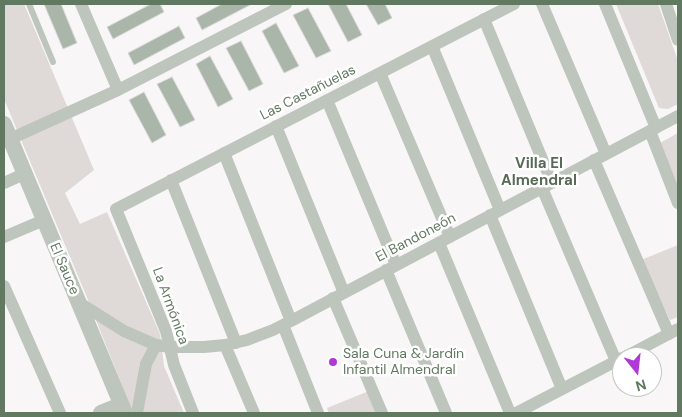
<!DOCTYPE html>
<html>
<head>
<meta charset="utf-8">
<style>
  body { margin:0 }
  #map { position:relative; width:682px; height:417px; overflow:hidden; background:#f8f6f7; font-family:"DM Sans",sans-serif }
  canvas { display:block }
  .frame { position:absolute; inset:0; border:5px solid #627961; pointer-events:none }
  .north { position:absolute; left:612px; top:347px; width:50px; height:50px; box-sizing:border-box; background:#fff; border:1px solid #c0c9c0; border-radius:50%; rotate:164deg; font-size:14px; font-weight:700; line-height:20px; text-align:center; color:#627961 }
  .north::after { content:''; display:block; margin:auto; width:18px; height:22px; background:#af38d7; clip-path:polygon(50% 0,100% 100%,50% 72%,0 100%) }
</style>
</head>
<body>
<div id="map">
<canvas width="682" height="417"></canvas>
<div class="frame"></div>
<div class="north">N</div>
</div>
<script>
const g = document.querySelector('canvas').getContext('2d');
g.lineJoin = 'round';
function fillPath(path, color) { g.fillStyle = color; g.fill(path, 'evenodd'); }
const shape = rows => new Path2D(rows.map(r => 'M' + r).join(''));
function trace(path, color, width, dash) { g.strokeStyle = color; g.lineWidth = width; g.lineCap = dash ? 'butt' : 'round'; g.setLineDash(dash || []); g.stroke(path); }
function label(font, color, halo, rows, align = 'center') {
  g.font = font + ' "DM Sans",sans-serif'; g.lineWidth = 5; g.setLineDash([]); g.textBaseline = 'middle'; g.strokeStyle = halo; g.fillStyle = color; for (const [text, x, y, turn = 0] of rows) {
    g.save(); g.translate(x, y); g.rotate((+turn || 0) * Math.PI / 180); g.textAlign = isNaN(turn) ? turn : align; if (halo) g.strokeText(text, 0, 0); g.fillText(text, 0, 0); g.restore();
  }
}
fillPath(shape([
  [4,4,24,4,94,170,65,193,80,224,107,212,160,334,164,366,184,413,134,413,129,403,86,295,4,99],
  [616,4,658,4,678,61,678,104,668,109,659,108],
  [678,133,678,188,660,143],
  [678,245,678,317,670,320,641,260],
  [369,391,379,413,329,413,327,408]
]), '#dfd9d8');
const building = shape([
  [44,4,61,4,77,43,63,49,44,4],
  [151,4,160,4,164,12,113,39,107,27,151,4],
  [222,4,252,4,202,30,196,18,222,4],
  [328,4,346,4,362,35,348,42,328,4],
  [366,4,385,4,392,18,378,25,366,4],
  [308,8,331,51,316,58,293,15,308,8],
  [276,23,299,66,284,73,262,31,276,23],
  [179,26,185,38,134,65,128,53,179,26],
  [241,41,263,84,249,91,226,48,241,41],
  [210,56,233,99,218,107,196,64,210,56],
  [172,77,195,120,180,127,157,84,172,77],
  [144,92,166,135,152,143,129,100,144,92]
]);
fillPath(building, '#aab6a9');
trace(building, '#dad8d9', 1);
trace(shape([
  [29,4,53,62]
]), '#bec5bd', 6);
trace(shape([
  [81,4,118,90],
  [542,4,606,154],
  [605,4,656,128],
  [666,4,678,40],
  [484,19,552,183],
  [432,46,500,210],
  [380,73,450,237],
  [327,100,396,265],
  [276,126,344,293],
  [650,131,678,203],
  [10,139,118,90,286,4],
  [224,153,291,321],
  [594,160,669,334],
  [171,180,236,343],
  [4,183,24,174],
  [542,188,616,361],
  [490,215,562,389],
  [4,237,44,220],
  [439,243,510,413],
  [386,270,446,413],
  [4,286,60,413],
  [333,298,382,413],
  [78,302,124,331,156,345,170,347,204,347,225,345,247,340,273,330,291,321,678,116],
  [283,325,318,413],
  [225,345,254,413],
  [625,357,678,329],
  [137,413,146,364,156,345],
  [193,413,174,365,166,331,116,209,514,4],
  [516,413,622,358]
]), '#bec5bd', 12);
trace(shape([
  [4,124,125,413],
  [101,413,121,405]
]), '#bec5bd', 16);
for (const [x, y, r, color] of [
  [333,362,5,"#af38d7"]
]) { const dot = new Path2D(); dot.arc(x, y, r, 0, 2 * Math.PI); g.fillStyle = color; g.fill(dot); trace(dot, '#fff', 2); }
label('14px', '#627961', '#fff', [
  ["Las Castañuelas",308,93,-27],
  ["El Bandoneón",416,238,-28],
  ["El Sauce",64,269,67],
  ["La Armónica",170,306,70]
]);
label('14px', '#627961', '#fff', [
  ["Sala Cuna & Jardín",343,354],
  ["Infantil Almendral",343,370]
], 'left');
label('bold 15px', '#586b57', '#fff', [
  ["Villa El",539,164],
  ["Almendral",539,181]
]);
</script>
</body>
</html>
